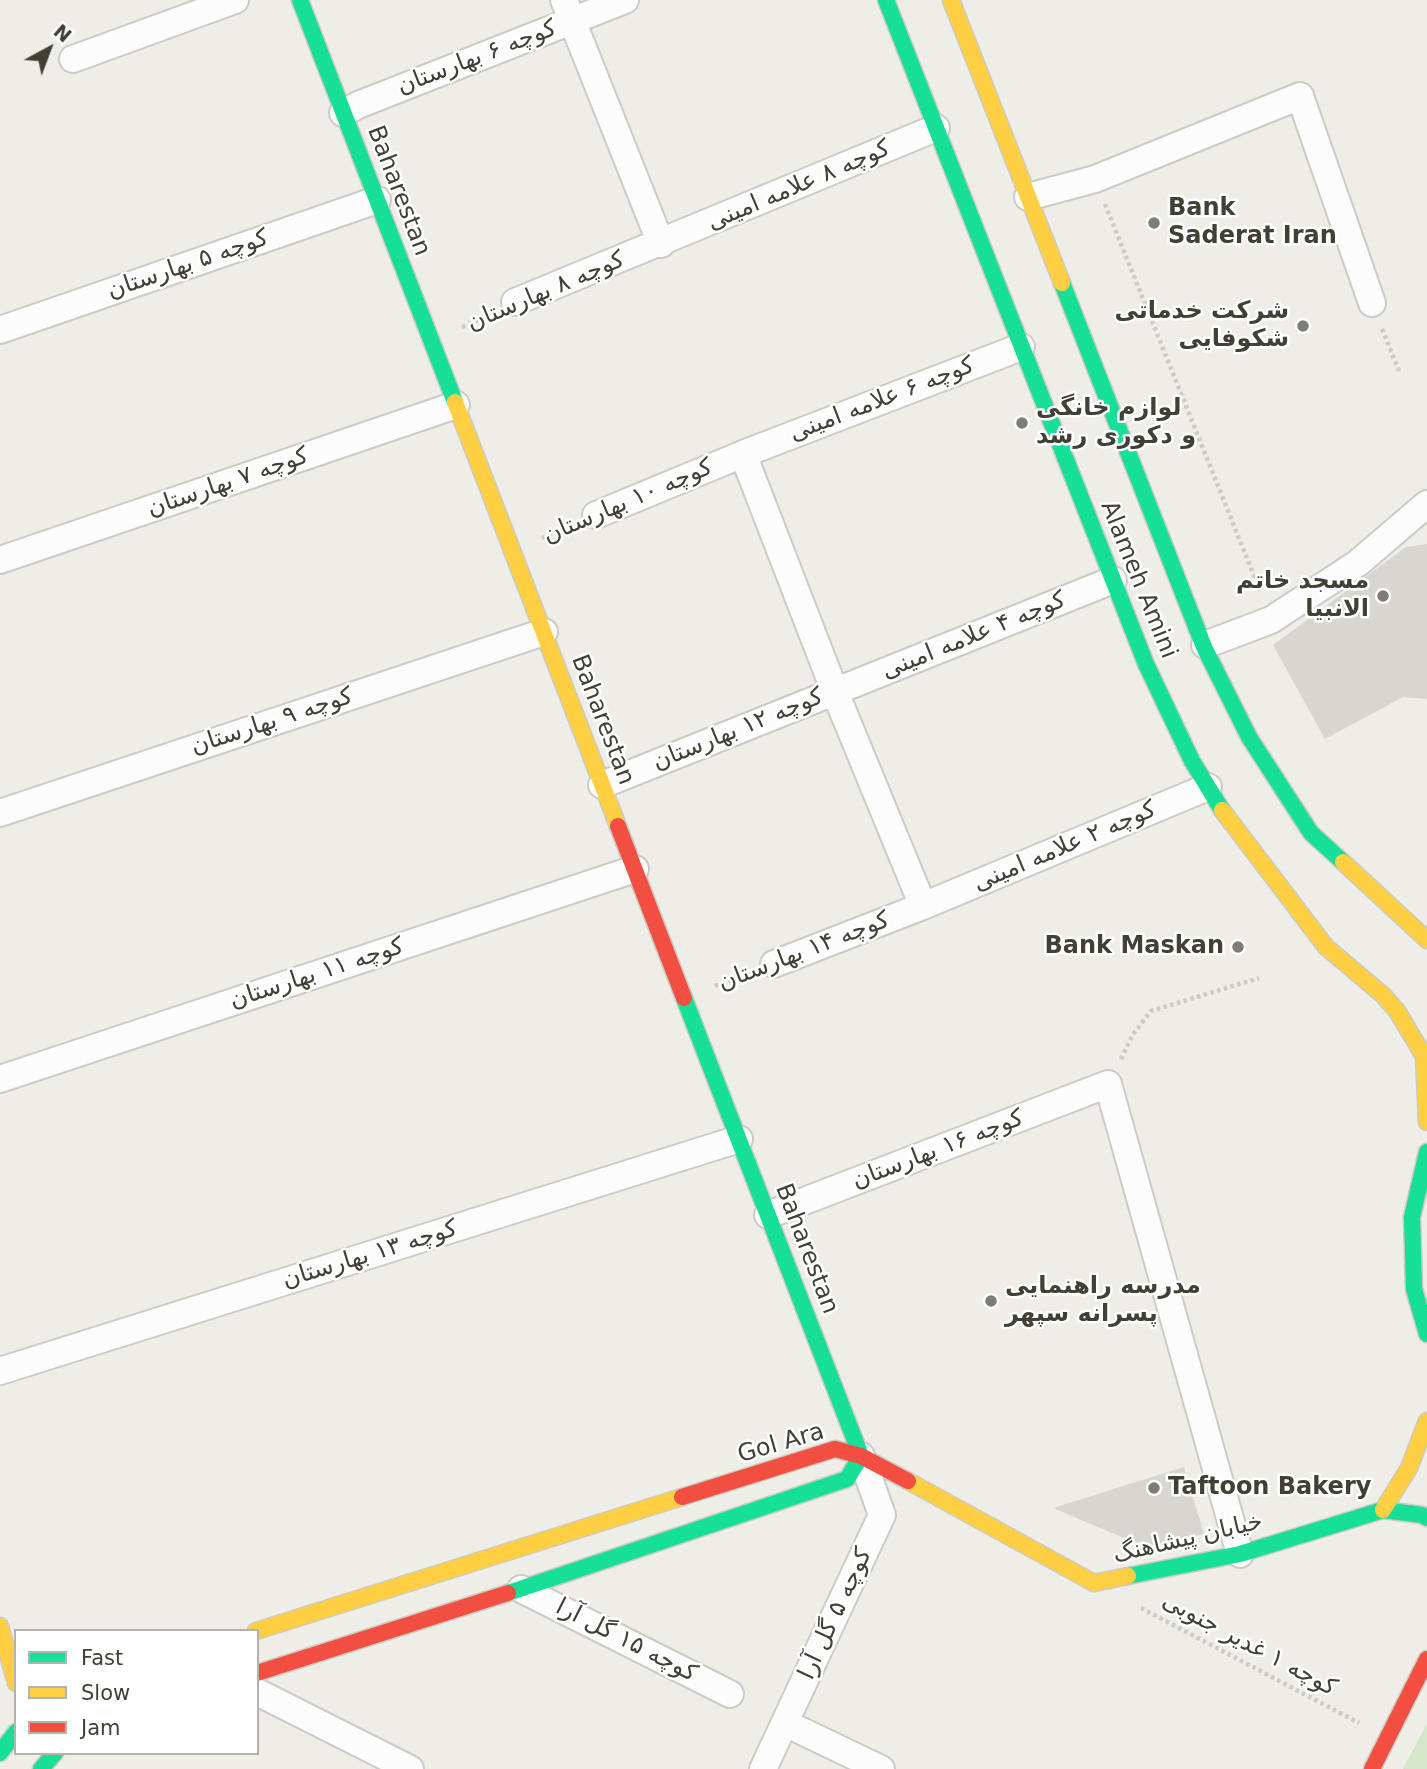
<!DOCTYPE html>
<html>
<head>
<meta charset="utf-8">
<style>
  body { margin:0 }
  #map { position:relative; width:1427px; height:1769px; overflow:hidden; background:#eeede8; font-family:"DejaVu Sans",sans-serif }
  canvas { display:block }
  .legend { position:absolute; left:14px; top:1629px; width:245px; height:126px; box-sizing:border-box; background:#fff; border:2px solid #b3b2ae; margin:0; padding:9px 12px; list-style:none; font-size:21px; color:#423f35 }
  .legend li { display:flex; align-items:center; gap:14px; height:35px }
  .legend b { width:35px; border:2px solid #b3b2ae }
  .north { position:absolute; left:14px; top:14px; width:70px; height:70px; -webkit-text-stroke:5px #fff; paint-order:stroke; rotate:41deg; font-size:19px; font-weight:700; line-height:28px; text-align:center; color:#423f35 }
  .north::after { content:''; display:block; margin:auto; width:24px; height:32px; background:#423f35; clip-path:polygon(50% 0,100% 100%,50% 72%,0 100%) }
</style>
</head>
<body>
<div id="map">
<canvas width="1427" height="1769"></canvas>
<ul class="legend">
<li><b style="height:9px;background:#16e098"></b>Fast</li>
<li><b style="height:9px;background:#ffcf43"></b>Slow</li>
<li><b style="height:9px;background:#f24e42"></b>Jam</li>
</ul>
<div class="north">N</div>
</div>
<script>
const g = document.querySelector('canvas').getContext('2d');
g.lineJoin = 'round';
function fillPath(path, color) { g.fillStyle = color; g.fill(path, 'evenodd'); }
const shape = rows => new Path2D(rows.map(r => 'M' + r).join(''));
function trace(path, color, width, dash) { g.strokeStyle = color; g.lineWidth = width; g.lineCap = dash ? 'butt' : 'round'; g.setLineDash(dash || []); g.stroke(path); }
function label(font, color, halo, rows, align = 'center') {
  g.font = font + ' "DejaVu Sans",Vazirmatn,sans-serif'; g.lineWidth = 5; g.setLineDash([]); g.textBaseline = 'middle'; g.strokeStyle = halo; g.fillStyle = color; for (const [text, x, y, turn = 0] of rows) {
    g.save(); g.translate(x, y); g.rotate((+turn || 0) * Math.PI / 180); g.textAlign = isNaN(turn) ? turn : align; if (halo) g.strokeText(text, 0, 0); g.fillText(text, 0, 0); g.restore();
  }
}
fillPath(shape([
  [1427,1723,1427,1769,1403,1769]
]), '#d6e6ca');
fillPath(shape([
  [1427,544,1427,699,1403,697,1325,739,1273,645,1406,547],
  [1184,1467,1204,1534,1145,1547,1053,1508]
]), '#d7d6d0');
const street = shape([
  [564,0,661,244],
  [73,59,235,0],
  [343,113,358,105,625,0],
  [1028,197,1095,179,1300,96,1372,303],
  [515,302,936,128],
  [0,330,377,200],
  [743,454,835,692,923,906],
  [596,515,743,454,1021,347],
  [0,560,456,405],
  [1205,645,1271,620,1358,563,1427,504],
  [602,785,1113,580],
  [0,813,544,632],
  [774,964,923,906,1208,787],
  [0,1079,635,869],
  [768,1215,1108,1084,1240,1554],
  [0,1371,739,1139],
  [521,1589,730,1694],
  [257,1692,410,1769],
  [785,1723,881,1769],
  [763,1769,882,1515,861,1456]
]);
const fast = shape([
  [300,0,455,402],
  [886,0,1146,664,1192,761,1222,810],
  [1062,283,1204,647,1249,737,1311,833,1343,862],
  [684,998,861,1456],
  [1427,1152,1412,1217,1414,1289,1427,1334],
  [1128,1576,1240,1554,1383,1510,1422,1515,1427,1518],
  [508,1593,847,1479,861,1456],
  [0,1753,16,1732],
  [41,1769,55,1753]
]);
const slow = shape([
  [951,0,1062,283],
  [455,402,618,826],
  [1222,810,1326,947,1383,995,1397,1011,1424,1056,1427,1122],
  [1343,862,1427,940],
  [908,1481,1094,1583,1128,1576],
  [1383,1510,1409,1468,1427,1421],
  [0,1626,16,1683],
  [256,1631,682,1497]
]);
const jam = shape([
  [618,826,684,998],
  [682,1497,835,1449,861,1456,908,1481],
  [257,1673,508,1593],
  [1372,1769,1427,1659]
]);
trace(street, '#cccbc5', 30);
trace(fast, '#cccbbf', 19);
trace(slow, '#cccbbf', 19);
trace(jam, '#cccbbf', 19);
trace(shape([
  [1105,204,1261,593],
  [462,327,492,313],
  [1382,329,1399,371],
  [542,538,573,525],
  [715,986,750,973],
  [1121,1059,1133,1034,1151,1011,1259,978],
  [1141,1608,1359,1723]
]), '#cccbc6', 4.5, [3.5, 3.5]);
trace(street, '#fcfcfc', 26);
trace(fast, '#16e098', 16);
trace(slow, '#ffcf43', 16);
trace(jam, '#f24e42', 16);
for (const [x, y, r, color] of [
  [1154,223,7,"#7e7c74"],
  [1303,326,7,"#7e7c74"],
  [1022,423,7,"#7e7c74"],
  [1383,596,7,"#7e7c74"],
  [1238,947,7,"#7e7c74"],
  [991,1301,7,"#7e7c74"],
  [1154,1488,7,"#7e7c74"]
]) { const dot = new Path2D(); dot.arc(x, y, r, 0, 2 * Math.PI); g.fillStyle = color; g.fill(dot); trace(dot, '#fff', 2.5); }
label('24px', '#423f35', '#fff', [
  ["کوچه ۶ بهارستان",477,58,-21],
  ["کوچه ۸ علامه امینی",799,186,-23],
  ["Baharestan",398,191,69],
  ["کوچه ۵ بهارستان",188,265,-19],
  ["کوچه ۸ بهارستان",546,292,-23],
  ["کوچه ۶ علامه امینی",882,400,-21],
  ["کوچه ۷ بهارستان",228,483,-19],
  ["کوچه ۱۰ بهارستان",628,502,-23],
  ["Alameh Amini",1138,580,68],
  ["کوچه ۴ علامه امینی",974,636,-22],
  ["Baharestan",602,720,69],
  ["کوچه ۹ بهارستان",272,722,-18],
  ["کوچه ۱۲ بهارستان",738,730,-22],
  ["کوچه ۲ علامه امینی",1065,847,-23],
  ["کوچه ۱۴ بهارستان",804,952,-21],
  ["کوچه ۱۱ بهارستان",317,974,-18],
  ["کوچه ۱۶ بهارستان",938,1150,-21],
  ["Baharestan",806,1249,69],
  ["کوچه ۱۳ بهارستان",370,1255,-17],
  ["Gol Ara",781,1444,-16],
  ["خیابان پیشاهنگ",1188,1539,-13],
  ["کوچه ۵ گل آرا",836,1614,-65],
  ["کوچه ۱۵ گل آرا",626,1641,27],
  ["کوچه ۱ غدیر جنوبی",1249,1645,28]
]);
label('bold 24px', '#423f35', '#fff', [
  ["Bank",1168,209],
  ["Saderat Iran",1168,237],
  ["شرکت خدماتی",1289,312,"right"],
  ["شکوفایی",1289,340,"right"],
  ["لوازم خانگی",1036,409],
  ["و دکوری رشد",1036,437],
  ["مسجد خاتم",1369,582,"right"],
  ["الانبیا",1369,610,"right"],
  ["Bank Maskan",1224,947,"right"],
  ["مدرسه راهنمایی",1005,1287],
  ["پسرانه سپهر",1005,1315],
  ["Taftoon Bakery",1168,1488]
], 'left');
</script>
</body>
</html>
